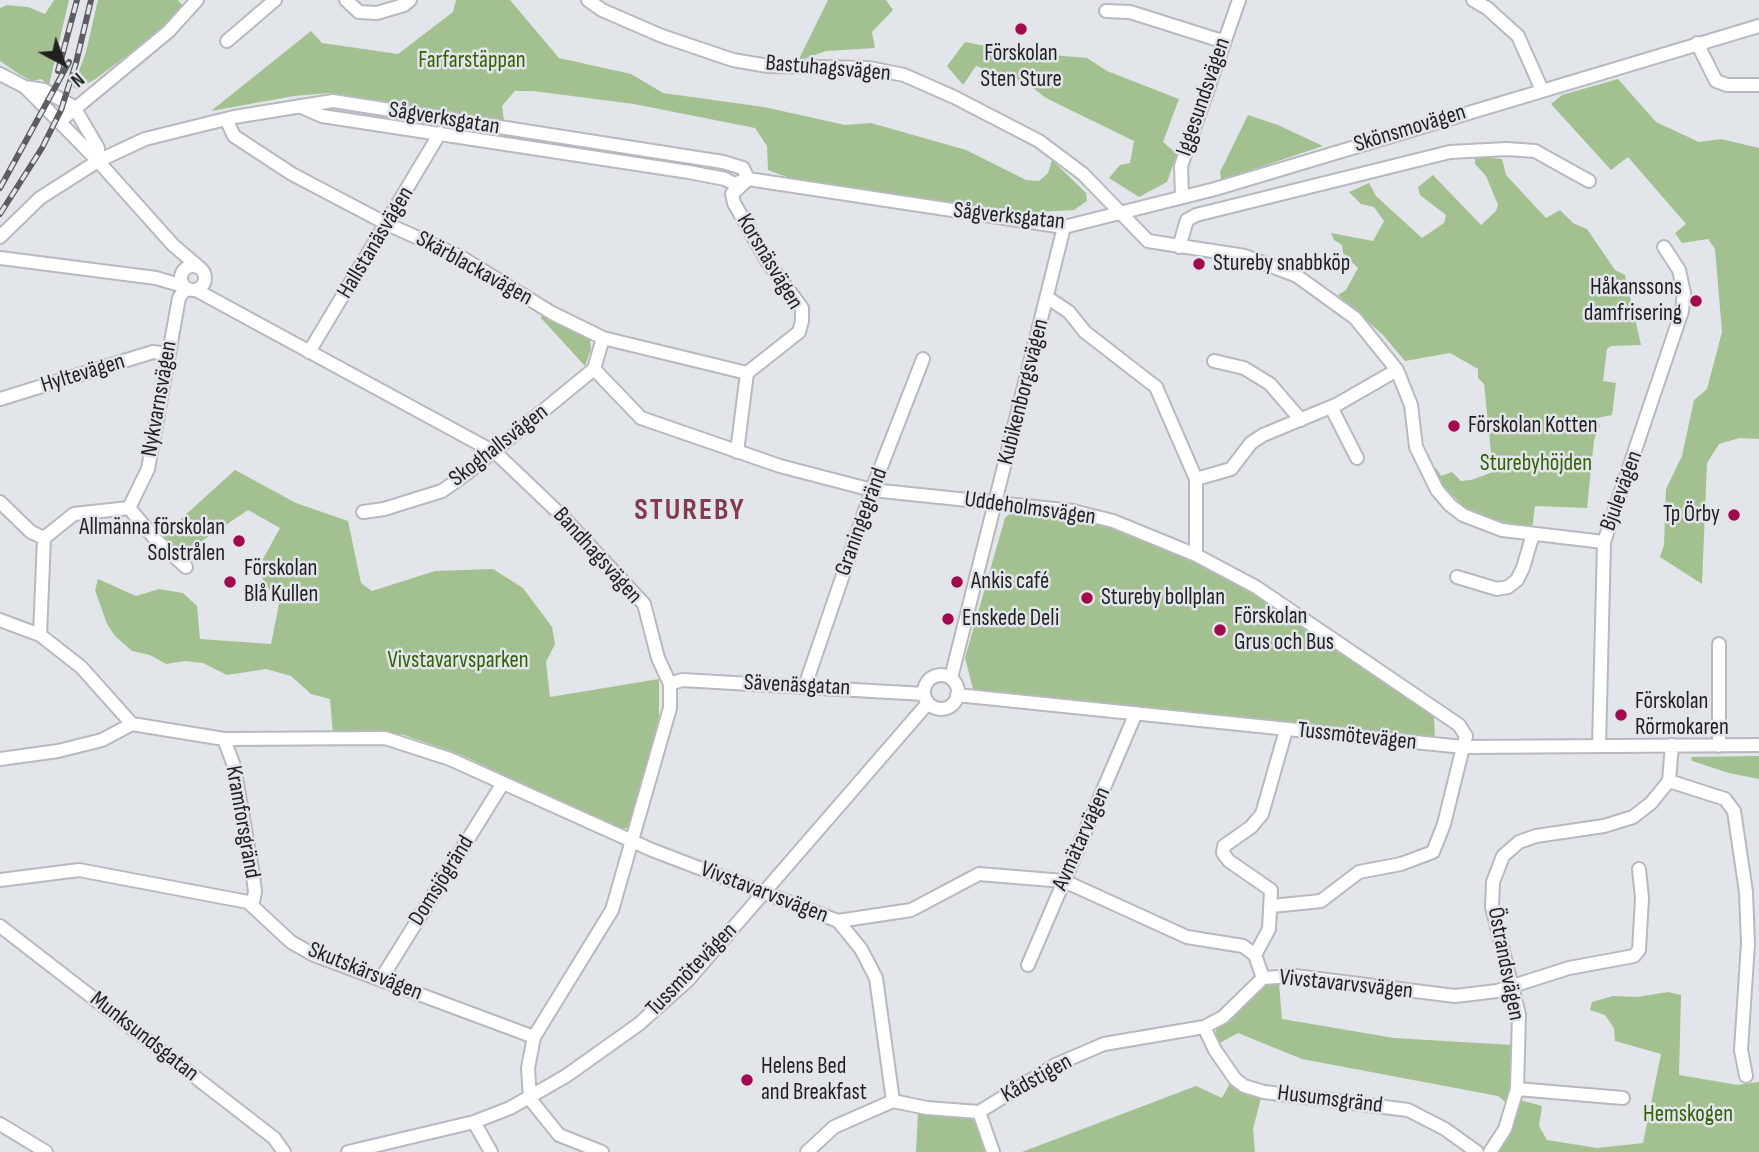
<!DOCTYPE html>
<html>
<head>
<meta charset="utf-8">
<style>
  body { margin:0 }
  #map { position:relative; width:1759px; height:1152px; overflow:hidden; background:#e2e5ea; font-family:"Sofia Sans Condensed",sans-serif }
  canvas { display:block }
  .north { position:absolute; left:28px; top:28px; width:70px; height:70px; -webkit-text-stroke:5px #e2e5ea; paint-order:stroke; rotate:139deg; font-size:19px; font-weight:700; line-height:28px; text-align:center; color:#1f2022 }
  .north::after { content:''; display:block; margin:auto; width:24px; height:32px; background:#1f2022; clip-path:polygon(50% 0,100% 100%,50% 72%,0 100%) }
</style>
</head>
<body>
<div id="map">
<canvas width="1759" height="1152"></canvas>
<div class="north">N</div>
</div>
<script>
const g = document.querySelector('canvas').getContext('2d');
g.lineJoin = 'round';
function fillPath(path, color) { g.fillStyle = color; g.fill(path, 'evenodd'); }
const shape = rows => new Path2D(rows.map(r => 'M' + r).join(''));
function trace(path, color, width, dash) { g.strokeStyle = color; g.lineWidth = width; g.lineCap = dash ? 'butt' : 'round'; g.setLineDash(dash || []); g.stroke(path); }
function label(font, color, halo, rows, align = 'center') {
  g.font = font + ' "Sofia Sans Condensed",sans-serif'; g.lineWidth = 5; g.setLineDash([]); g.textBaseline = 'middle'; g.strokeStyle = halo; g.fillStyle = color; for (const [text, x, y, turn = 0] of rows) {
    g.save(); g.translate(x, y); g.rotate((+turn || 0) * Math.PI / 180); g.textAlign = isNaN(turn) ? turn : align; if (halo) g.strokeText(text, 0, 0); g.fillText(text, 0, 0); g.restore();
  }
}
fillPath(shape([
  [54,0,69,0,49,85,41,79,32,81,19,74,0,61,0,8,7,5,28,7,45,14],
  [98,0,178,0,184,7,156,34,94,80,77,89,73,87,86,52],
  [456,0,510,0,559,58,631,74,663,93,764,107,845,125,871,123,966,150,1026,180,1039,181,1048,173,1052,160,1086,193,1087,201,1074,210,1020,213,795,180,768,170,767,146,755,128,634,104,533,91,515,91,502,106,504,121,329,93,294,96,211,111,311,31,322,43,398,54,453,12],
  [828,0,886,0,893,10,872,32,875,48,826,51,798,61],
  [965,42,1018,52,1087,58,1107,71,1179,99,1163,142,1177,154,1167,182,1139,197,1109,178,1120,165,1130,163,1134,141,1046,98,1029,85,976,66,963,85,947,66],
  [1618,79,1656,122,1699,142,1721,139,1759,148,1759,439,1739,438,1719,444,1707,463,1702,584,1660,557,1664,545,1666,489,1682,456,1694,400,1707,389,1722,332,1715,249,1708,239,1682,243,1675,233,1686,224,1628,157,1611,170,1551,104,1562,95],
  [1248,115,1278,125,1323,146,1221,180,1220,172],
  [1483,157,1502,159,1506,175,1546,218,1560,210,1573,223,1587,229,1615,270,1625,275,1641,345,1611,346,1607,349,1603,381,1616,383,1612,415,1597,418,1600,426,1594,440,1587,508,1535,506,1532,530,1478,515,1463,506,1439,482,1432,469,1436,468,1441,476,1452,472,1461,481,1471,480,1493,472,1484,384,1478,378,1478,369,1450,353,1405,361,1383,335,1338,295,1346,290,1358,268,1343,253,1342,245,1334,240,1331,233,1373,241,1384,221,1374,207,1361,204,1349,192,1369,183,1376,196,1422,238,1444,223,1446,215,1420,195,1418,187,1433,175,1481,225,1496,211,1498,205,1486,176,1475,164,1475,159],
  [544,308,589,334,591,349,585,366,541,318],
  [235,470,296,503,348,521,361,583,372,591,435,571,493,569,523,588,552,627,555,644,546,662,550,697,659,679,659,717,632,821,627,828,621,829,459,754,404,735,380,731,333,733,330,699,311,694,291,676,266,669,227,675,203,663,185,661,166,664,150,655,132,651,115,636,107,624,95,590,98,579,136,596,159,589,183,593,197,606,200,639,271,644,279,604,257,570,280,528,248,510,184,553,161,537],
  [1014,510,1071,516,1110,526,1209,568,1256,594,1422,707,1434,716,1435,740,973,689,965,658,1005,518],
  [1759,756,1759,779,1729,773,1692,761,1691,757],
  [1279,983,1282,1019,1394,1038,1513,1045,1508,1104,1498,1096,1302,1059,1238,1033,1218,1044,1215,1033,1218,1026,1265,984],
  [1668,992,1681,995,1679,1075,1738,1085,1759,1082,1759,1152,1499,1152,1510,1132,1520,1100,1542,1106,1539,1126,1547,1140,1597,1148,1643,1143,1661,1054,1615,1041,1614,1028,1605,1015,1590,1010,1592,1002,1613,996,1637,997],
  [1233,1077,1262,1094,1253,1129,1255,1152,1022,1152,1196,1086,1222,1098],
  [918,1113,971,1118,976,1123,986,1152,916,1152]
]), '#a3c190');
const minor = shape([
  [346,0,359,12,377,13,404,5,410,0],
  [588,0,602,10,662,36,733,60,768,66,869,68,904,75,954,97,1039,141,1083,174,1148,241,1245,256,1297,276,1355,318,1397,370,1411,405,1416,447,1437,490,1450,505,1463,515,1502,530,1604,542],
  [1473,0,1487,8,1518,36,1542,90],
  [1106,11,1130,12,1222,41],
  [227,41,275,0],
  [1697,43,1716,81,1727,85,1759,85],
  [0,74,25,87,98,161,173,245,200,268],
  [25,87,44,90,74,107,98,148,98,161],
  [299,106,322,116,689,172,725,179,734,184,748,179],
  [226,119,234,136,292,174,387,224,461,257,552,313,603,338,747,373],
  [59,122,169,31,197,0],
  [1182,197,1181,166,1239,0],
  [0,237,40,198,98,161,145,139,234,117,333,101,723,162,743,168,748,179,1064,227,1215,189,1759,26],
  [1179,247,1187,220,1196,215,1450,152,1507,149,1535,151,1589,181],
  [0,258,156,278,183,286],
  '181 278a12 12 0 1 1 24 0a12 12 0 1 1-24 0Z',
  [196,290,496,453,563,517,644,604,658,658,670,684,670,708,612,910,534,1037,528,1068,530,1099],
  [1048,298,1069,312,1085,332,1156,387,1196,479,1196,555],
  [309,352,440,133],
  [1214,361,1244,368,1270,384,1301,420],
  [594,369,641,418,780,466,872,490,1073,511,1113,521,1196,555,1256,587,1459,725,1466,736,1463,747,1444,824,1433,852,1401,864,1359,872,1321,901,1272,906],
  [0,399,153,352,167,354],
  [1331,407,1357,458],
  [737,452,747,373,799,332,802,321,802,308,767,261,734,203,732,194,745,182],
  [1196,479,1231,469,1251,443,1263,435,1338,404,1397,370],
  [0,502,31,532,44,538],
  [129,508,157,541,186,567],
  [363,512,384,509,442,491,466,474,594,369,603,338],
  [1457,577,1497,589,1508,587,1517,580,1523,568,1533,534],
  [0,620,40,635,81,667,132,724],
  [40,635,44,538,74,514,129,508,148,469,179,298,186,288],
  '924 692a17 17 0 1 1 34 0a17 17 0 1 1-34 0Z',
  [951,678,1064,227],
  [670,684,682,680,924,694],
  [805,686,872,490,923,359],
  [957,695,1463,747,1759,745],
  [224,739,234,766,253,875,255,892,252,906],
  [1599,746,1604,542,1682,311,1684,293,1679,270,1664,247],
  [1719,746,1719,644],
  [0,759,58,751,102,740,132,724,224,739,385,738,450,759,652,850,838,921,911,910,979,874,1064,881,1187,937,1243,946,1255,955,1263,978,1295,976,1455,996,1497,991,1569,968,1634,956,1639,950,1642,898,1639,869],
  [1669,781,1725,799,1734,811,1746,892,1748,943,1741,1050,1746,1076],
  [0,880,79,870,248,902,291,942,314,955,534,1037],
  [838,921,861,949,876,978,893,1101],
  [0,926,274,1138,284,1152],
  [1255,955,1269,929,1271,890,1229,861,1223,853,1224,846,1251,827,1262,814,1286,730],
  [1028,965,1136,713],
  [381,979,503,783],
  [1204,1027,1215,1050,1235,1079,1244,1086,1264,1092,1408,1110,1445,1129,1477,1152],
  [1517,1089,1623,1098],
  [530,1099,559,1135,602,1152],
  [979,1112,993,1152],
  [474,1122,491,1152],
  [0,1124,46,1152],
  [348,1152,474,1122,510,1108,566,1076,639,1024,688,980,928,703],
  [807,1152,834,1127,893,1101,927,1108,979,1112,1055,1065,1104,1044,1204,1027,1223,1017,1263,978],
  [1490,1152,1505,1129,1517,1089,1519,1015,1492,907,1493,882,1503,856,1519,842,1536,836,1604,826,1633,817,1651,803,1669,781,1672,745]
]);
trace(minor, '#b7b9be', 16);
trace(minor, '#fff', 12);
const rail = shape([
  [58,71,77,0],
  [0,188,69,62],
  [0,214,42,148,61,110,76,63,91,0]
]);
trace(rail, '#5c5d60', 6);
trace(rail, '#e2e5ea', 3.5, [10]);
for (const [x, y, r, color] of [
  [1021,29,7,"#a10a4c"],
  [1199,264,7,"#a10a4c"],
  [1696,301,7,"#a10a4c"],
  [1454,426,7,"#a10a4c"],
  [1734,515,7,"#a10a4c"],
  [239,541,7,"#a10a4c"],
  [230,582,7,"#a10a4c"],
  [957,582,7,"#a10a4c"],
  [1087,598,7,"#a10a4c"],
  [948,619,7,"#a10a4c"],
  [1220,630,7,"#a10a4c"],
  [1621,715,7,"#a10a4c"],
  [747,1080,7,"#a10a4c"]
]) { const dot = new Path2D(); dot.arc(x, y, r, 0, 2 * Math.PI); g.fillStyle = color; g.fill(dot); trace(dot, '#e2e5ea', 2.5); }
label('23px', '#1f2022', '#e2e5ea', [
  ["Förskolan",1021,54,"center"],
  ["Sten Sture",1021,80,"center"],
  ["Stureby snabbköp",1213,264],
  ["Håkanssons",1682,288,"right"],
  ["damfrisering",1682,314,"right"],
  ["Förskolan Kotten",1468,426],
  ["Tp Örby",1720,515,"right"],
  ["Allmänna förskolan",225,528,"right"],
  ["Solstrålen",225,554,"right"],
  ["Förskolan",244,569],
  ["Blå Kullen",244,595],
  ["Ankis café",971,582],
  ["Stureby bollplan",1101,598],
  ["Förskolan",1234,617],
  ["Grus och Bus",1234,643],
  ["Enskede Deli",962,619],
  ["Förskolan",1635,702],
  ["Rörmokaren",1635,728],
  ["Helens Bed",761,1067],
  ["and Breakfast",761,1093]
], 'left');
label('23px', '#346005', '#e2e5ea', [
  ["Farfarstäppan",472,61],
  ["Sturebyhöjden",1536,464],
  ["Vivstavarvsparken",458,661],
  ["Hemskogen",1688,1115]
]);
label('23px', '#1f2022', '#e2e5ea', [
  ["Bastuhagsvägen",828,69,5],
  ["Iggesundsvägen",1204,97,-71],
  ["Sågverksgatan",444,119,9],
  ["Skönsmovägen",1410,129,-17],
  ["Sågverksgatan",1009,217,6],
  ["Hallstanäsvägen",376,243,-59],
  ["Korsnäsvägen",769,262,59],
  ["Skärblackavägen",474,269,29],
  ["Hyltevägen",83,374,-17],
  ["Kubikenborgsvägen",1024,392,-76],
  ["Nykvarnsvägen",160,399,-80],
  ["Skoghallsvägen",499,446,-38],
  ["Bjulevägen",1622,491,-70],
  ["Uddeholmsvägen",1030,509,8],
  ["Graningegränd",862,522,-70],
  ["Bandhagsvägen",597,556,48],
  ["Sävenäsgatan",797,686,3],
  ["Tussmötevägen",1357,737,6],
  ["Kramforsgränd",242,822,80],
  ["Avmätarvägen",1082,839,-66],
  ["Domsjögränd",442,881,-58],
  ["Vivstavarvsvägen",764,893,21],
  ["Östrandsvägen",1505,964,79],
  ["Tussmötevägen",692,970,-46],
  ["Skutskärsvägen",365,972,22],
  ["Vivstavarvsvägen",1346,985,6],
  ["Munksundsgatan",144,1037,38],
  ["Kådstigen",1037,1079,-29],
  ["Husumsgränd",1330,1100,7]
]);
g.letterSpacing = '2px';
label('bold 30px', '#823b4f', '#e2e5ea', [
  ["STUREBY",690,511]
]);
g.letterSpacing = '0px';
</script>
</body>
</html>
